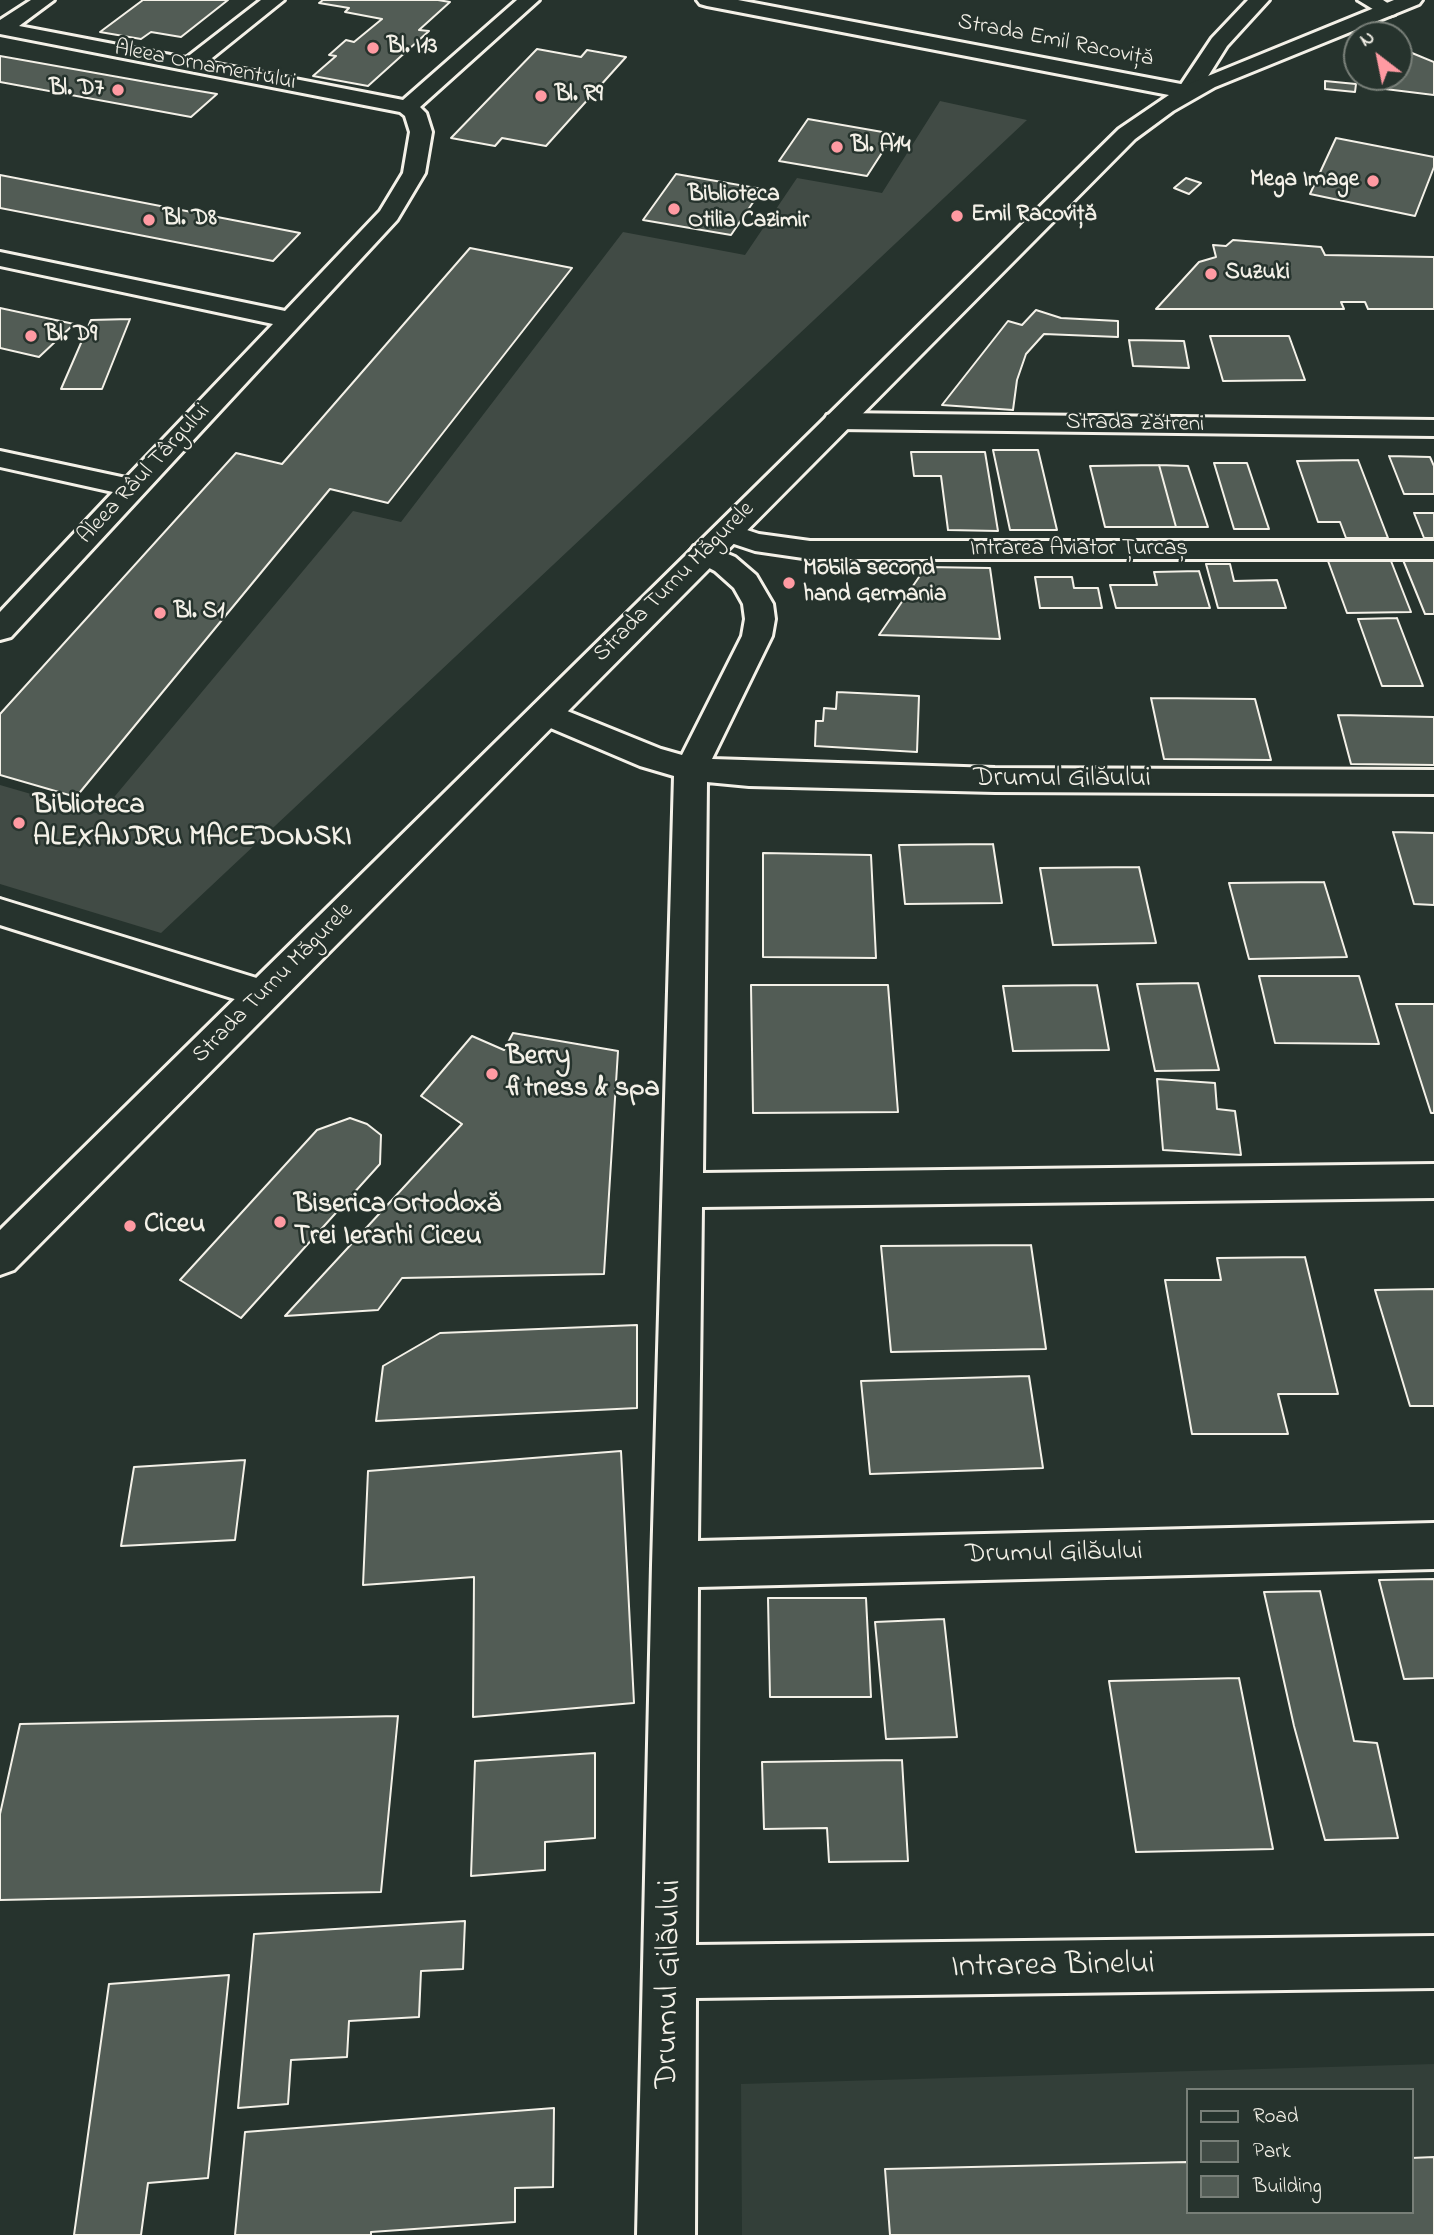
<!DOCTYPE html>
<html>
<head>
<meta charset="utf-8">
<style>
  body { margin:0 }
  #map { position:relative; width:1434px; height:2235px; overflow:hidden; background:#26332d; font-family:"Indie Flower",sans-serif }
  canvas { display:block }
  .legend { position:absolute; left:1186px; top:2088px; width:228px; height:126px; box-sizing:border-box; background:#26332d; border:2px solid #787f78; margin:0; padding:9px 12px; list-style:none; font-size:21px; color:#f4f1e8 }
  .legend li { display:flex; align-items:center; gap:14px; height:35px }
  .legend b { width:35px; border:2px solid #787f78 }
  .north { position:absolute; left:1343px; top:21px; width:70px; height:70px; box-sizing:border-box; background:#26332d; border:2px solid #787f78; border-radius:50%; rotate:328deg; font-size:19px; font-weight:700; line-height:28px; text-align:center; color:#f4f1e8 }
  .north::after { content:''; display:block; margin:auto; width:24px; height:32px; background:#ff9aa2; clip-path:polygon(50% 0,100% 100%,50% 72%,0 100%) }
</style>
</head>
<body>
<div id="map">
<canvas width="1434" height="2235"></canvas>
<ul class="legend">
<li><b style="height:9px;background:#26332d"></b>Road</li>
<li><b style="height:19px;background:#414b45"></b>Park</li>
<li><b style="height:19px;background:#525c55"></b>Building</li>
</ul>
<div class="north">N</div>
</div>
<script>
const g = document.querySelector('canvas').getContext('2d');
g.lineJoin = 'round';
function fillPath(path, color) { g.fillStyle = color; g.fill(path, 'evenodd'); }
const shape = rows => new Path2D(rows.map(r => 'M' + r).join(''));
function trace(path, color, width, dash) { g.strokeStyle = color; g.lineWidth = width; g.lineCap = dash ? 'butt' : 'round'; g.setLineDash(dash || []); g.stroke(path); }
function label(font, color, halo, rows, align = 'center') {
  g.font = font + ' "Indie Flower",sans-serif'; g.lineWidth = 5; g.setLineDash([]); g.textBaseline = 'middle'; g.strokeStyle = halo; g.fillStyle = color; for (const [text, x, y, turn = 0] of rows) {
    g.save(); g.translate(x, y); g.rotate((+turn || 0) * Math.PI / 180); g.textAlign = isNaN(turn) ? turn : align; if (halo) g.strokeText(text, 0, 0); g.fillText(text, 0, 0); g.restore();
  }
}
fillPath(shape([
  [1434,2064,1434,2235,742,2235,741,2084],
  [1187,2090,1411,2090,1411,2212,1187,2212]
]), '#333f39');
fillPath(shape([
  [940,101,1027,120,161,933,0,884,0,785,100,814,353,511,401,522,623,232,745,255,797,178,882,193]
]), '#414b45');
const building = shape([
  [143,0,228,0,181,37,151,32,141,39,100,32,143,0],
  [323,0,438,0,450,2,419,30,429,31,368,86,313,76,336,56,329,55,346,40,354,42,382,19,345,12,349,8,319,3,323,0],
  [537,49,581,57,587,50,626,57,546,146,502,138,495,146,451,138,537,49],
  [1412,53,1434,62,1434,95,1377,88,1366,77,1399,77,1399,59,1412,53],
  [0,56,169,86,217,94,191,117,0,82,0,56],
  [1325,81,1356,84,1355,92,1325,89,1325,81],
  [808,119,894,134,867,176,779,161,808,119],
  [1336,138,1434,157,1434,167,1415,216,1310,194,1336,138],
  [676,174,762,189,731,235,643,220,676,174],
  [0,175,300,233,273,261,0,208,0,175],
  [1186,178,1201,183,1189,194,1174,188,1186,178],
  [1233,240,1321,247,1325,255,1434,257,1434,309,1368,309,1365,302,1341,302,1344,309,1156,309,1199,262,1216,257,1213,245,1226,246,1233,240],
  [470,248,572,268,388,503,330,489,76,797,0,775,0,714,236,453,282,464,470,248],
  [0,308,74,324,39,357,0,348,0,308],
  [1036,310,1061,318,1118,321,1118,337,1044,334,1026,354,1017,380,1013,410,942,405,1008,321,1022,325,1036,310],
  [130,319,102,389,61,389,91,320,130,319],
  [1210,336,1289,336,1305,380,1223,381,1210,336],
  [1129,340,1184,341,1189,368,1133,366,1129,340],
  [993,450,1038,450,1057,530,1010,530,993,450],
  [911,452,985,452,998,531,948,530,941,476,914,476,911,452],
  [1389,456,1430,457,1434,466,1434,494,1404,494,1389,456],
  [1358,460,1388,538,1346,538,1340,522,1318,522,1297,461,1358,460],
  [1214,463,1247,463,1269,529,1234,529,1214,463],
  [1159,465,1176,527,1105,527,1090,466,1159,465],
  [1159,465,1188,466,1208,527,1176,527,1159,465],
  [1414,513,1434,513,1434,538,1424,538,1414,513],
  [1403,560,1434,560,1434,614,1425,614,1403,560],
  [1328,561,1391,561,1411,612,1347,613,1328,561],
  [1206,564,1230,564,1234,581,1277,580,1286,608,1218,608,1206,564],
  [926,567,990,568,1000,639,879,635,926,567],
  [1199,571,1210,608,1116,608,1110,585,1157,585,1154,572,1199,571],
  [1035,577,1072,577,1074,588,1098,588,1102,608,1040,608,1035,577],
  [1397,618,1423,686,1382,686,1358,619,1397,618],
  [837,692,919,696,917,752,815,746,816,721,823,721,824,708,836,709,837,692],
  [1151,698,1255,699,1271,760,1164,759,1151,698],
  [1338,715,1434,717,1434,765,1351,764,1338,715],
  [1393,832,1434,833,1434,905,1414,904,1393,832],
  [993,844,1002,903,905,904,899,845,993,844],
  [763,853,871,855,876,958,763,957,763,853],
  [1139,867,1156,943,1053,945,1040,868,1139,867],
  [1324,882,1347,957,1249,959,1229,883,1324,882],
  [1259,976,1359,976,1379,1044,1275,1043,1259,976],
  [1198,983,1219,1070,1155,1071,1137,984,1198,983],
  [751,985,888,985,898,1112,753,1113,751,985],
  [1097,985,1109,1050,1013,1051,1003,986,1097,985],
  [1396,1004,1434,1004,1434,1113,1431,1113,1396,1004],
  [513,1033,618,1051,604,1274,402,1278,378,1310,285,1316,462,1124,421,1096,472,1036,504,1050,513,1033],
  [1157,1079,1215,1083,1217,1109,1235,1111,1241,1155,1163,1150,1157,1079],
  [350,1118,367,1124,381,1135,380,1164,241,1318,180,1280,317,1130,350,1118],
  [1031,1245,1046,1349,891,1352,881,1246,1031,1245],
  [1305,1257,1338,1394,1278,1394,1288,1434,1192,1434,1165,1280,1221,1280,1217,1258,1305,1257],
  [1434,1289,1434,1406,1410,1406,1375,1290,1434,1289],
  [637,1325,637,1408,376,1421,383,1366,440,1333,637,1325],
  [1029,1376,1043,1468,870,1474,861,1381,1029,1376],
  [621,1451,634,1703,473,1717,474,1577,363,1585,368,1471,621,1451],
  [245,1460,235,1540,121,1546,134,1467,245,1460],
  [1434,1579,1434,1678,1404,1679,1379,1580,1434,1579],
  [1320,1591,1354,1741,1377,1743,1398,1838,1325,1840,1294,1726,1264,1592,1320,1591],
  [768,1598,866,1598,871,1697,770,1697,768,1598],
  [944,1619,957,1737,886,1739,875,1622,944,1619],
  [1239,1678,1273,1849,1136,1852,1109,1681,1239,1678],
  [398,1716,381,1892,0,1900,0,1814,20,1724,398,1716],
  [595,1753,595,1838,545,1842,545,1870,471,1876,475,1761,595,1753],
  [902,1760,908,1861,829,1862,827,1828,764,1829,762,1762,902,1760],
  [465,1921,463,1969,421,1971,419,2017,349,2021,347,2057,291,2060,288,2104,238,2108,254,1934,465,1921],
  [229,1975,208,2178,148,2183,141,2235,74,2235,109,1984,229,1975],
  [554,2108,553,2187,515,2188,515,2222,371,2232,371,2235,235,2235,245,2132,554,2108],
  [1434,2157,1434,2235,890,2235,885,2169,1187,2162,1187,2212,1411,2212,1411,2158,1434,2157]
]);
fillPath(building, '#525c55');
trace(building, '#f4f1e8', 2);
const street = shape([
  [31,0,54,0,19,26,186,58,261,0,284,0,207,62,403,100,517,0,539,0,420,107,426,113,432,132,425,173,397,220,11,637,0,640,0,612,113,492,0,467,0,451,126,478,273,324,0,266,0,252,285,311,380,211,403,173,410,132,405,116,400,112,0,34,0,20,31,0],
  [1248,0,1269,0,1227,46,1195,97,1179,97,1176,92,1212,38,1248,0],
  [1358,0,1383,0,1398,10,1395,14,1388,16,1381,14,1358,0],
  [837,413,1434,420,1434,436,837,429,827,427,824,421,827,415,837,413],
  [726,523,759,534,810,541,1434,541,1434,559,810,559,755,551,716,538,712,532,716,526,726,523],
  [704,544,735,557,756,575,773,604,775,619,772,636,712,759,995,768,1434,770,1434,794,995,792,749,786,707,782,703,1173,1434,1164,1434,1198,702,1207,698,1541,1434,1523,1434,1569,698,1587,696,1945,1434,1936,1434,1988,696,1998,695,2235,637,2235,652,1565,674,776,640,766,534,721,529,713,534,705,545,702,661,749,682,755,742,636,745,619,743,604,734,588,715,571,694,560,689,553,694,546,704,544],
  [0,899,276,984,281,994,276,1004,263,1008,0,925,0,899]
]);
const secondary = shape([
  [697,0,738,0,1186,85,1394,0,1422,0,1419,4,1215,87,1173,111,1135,139,14,1270,0,1275,0,1230,1119,129,1169,95,707,6,700,4,697,0]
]);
trace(street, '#f4f1e8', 6);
trace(secondary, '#f4f1e8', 6);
fillPath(street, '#26332d');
fillPath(secondary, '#26332d');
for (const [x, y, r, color] of [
  [373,48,7,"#ff9aa2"],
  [118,90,7,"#ff9aa2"],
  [541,96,7,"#ff9aa2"],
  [837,147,7,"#ff9aa2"],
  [1373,181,7,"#ff9aa2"],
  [674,209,7,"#ff9aa2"],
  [957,216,7,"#ff9aa2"],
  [149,220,7,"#ff9aa2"],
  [1211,274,7,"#ff9aa2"],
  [31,336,7,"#ff9aa2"],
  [789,583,7,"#ff9aa2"],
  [160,613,7,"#ff9aa2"],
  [19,823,7,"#ff9aa2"],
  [492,1074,7,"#ff9aa2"],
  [280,1222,7,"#ff9aa2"],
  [130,1226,7,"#ff9aa2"]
]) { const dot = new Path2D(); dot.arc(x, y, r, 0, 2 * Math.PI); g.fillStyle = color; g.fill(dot); trace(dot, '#26332d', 2.5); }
label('23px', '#f4f1e8', '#26332d', [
  ["Strada Emil Racoviță",1055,42,11],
  ["Aleea Ornamentului",205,67,11],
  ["Strada Zătreni",1135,425,1],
  ["Aleea Râul Târgului",145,475,-47],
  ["Intrarea Aviator Țurcaș",1079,550],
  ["Strada Turnu Măgurele",675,583,-45],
  ["Strada Turnu Măgurele",274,984,-45]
]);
label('bold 23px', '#f4f1e8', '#26332d', [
  ["Bl. I13",387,48],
  ["Bl. D7",104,90,"right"],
  ["Bl. R9",555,96],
  ["Bl. A14",851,147],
  ["Mega Image",1359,181,"right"],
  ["Biblioteca",688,196],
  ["Otilia Cazimir",688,222],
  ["Emil Racoviță",971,216],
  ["Bl. D8",163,220],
  ["Suzuki",1225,274],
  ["Bl. D9",45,336],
  ["Mobila second",803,570],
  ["hand Germania",803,596],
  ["Bl. S1",174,613]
], 'left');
label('28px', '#f4f1e8', '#26332d', [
  ["Drumul Gilăului",1062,780],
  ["Drumul Gilăului",1054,1555,-1]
]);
label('bold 28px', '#f4f1e8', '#26332d', [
  ["Biblioteca",33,807],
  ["ALEXANDRU MACEDONSKI",33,839],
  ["Berry",506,1058],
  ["fitness & spa",506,1090],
  ["Biserica Ortodoxă",294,1206],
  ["Trei Ierarhi Ciceu",294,1238],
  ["Ciceu",144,1226]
], 'left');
label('33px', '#f4f1e8', '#26332d', [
  ["Intrarea Binelui",1053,1968,-1],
  ["Drumul Gilăului",671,1984,-89]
]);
</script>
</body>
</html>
